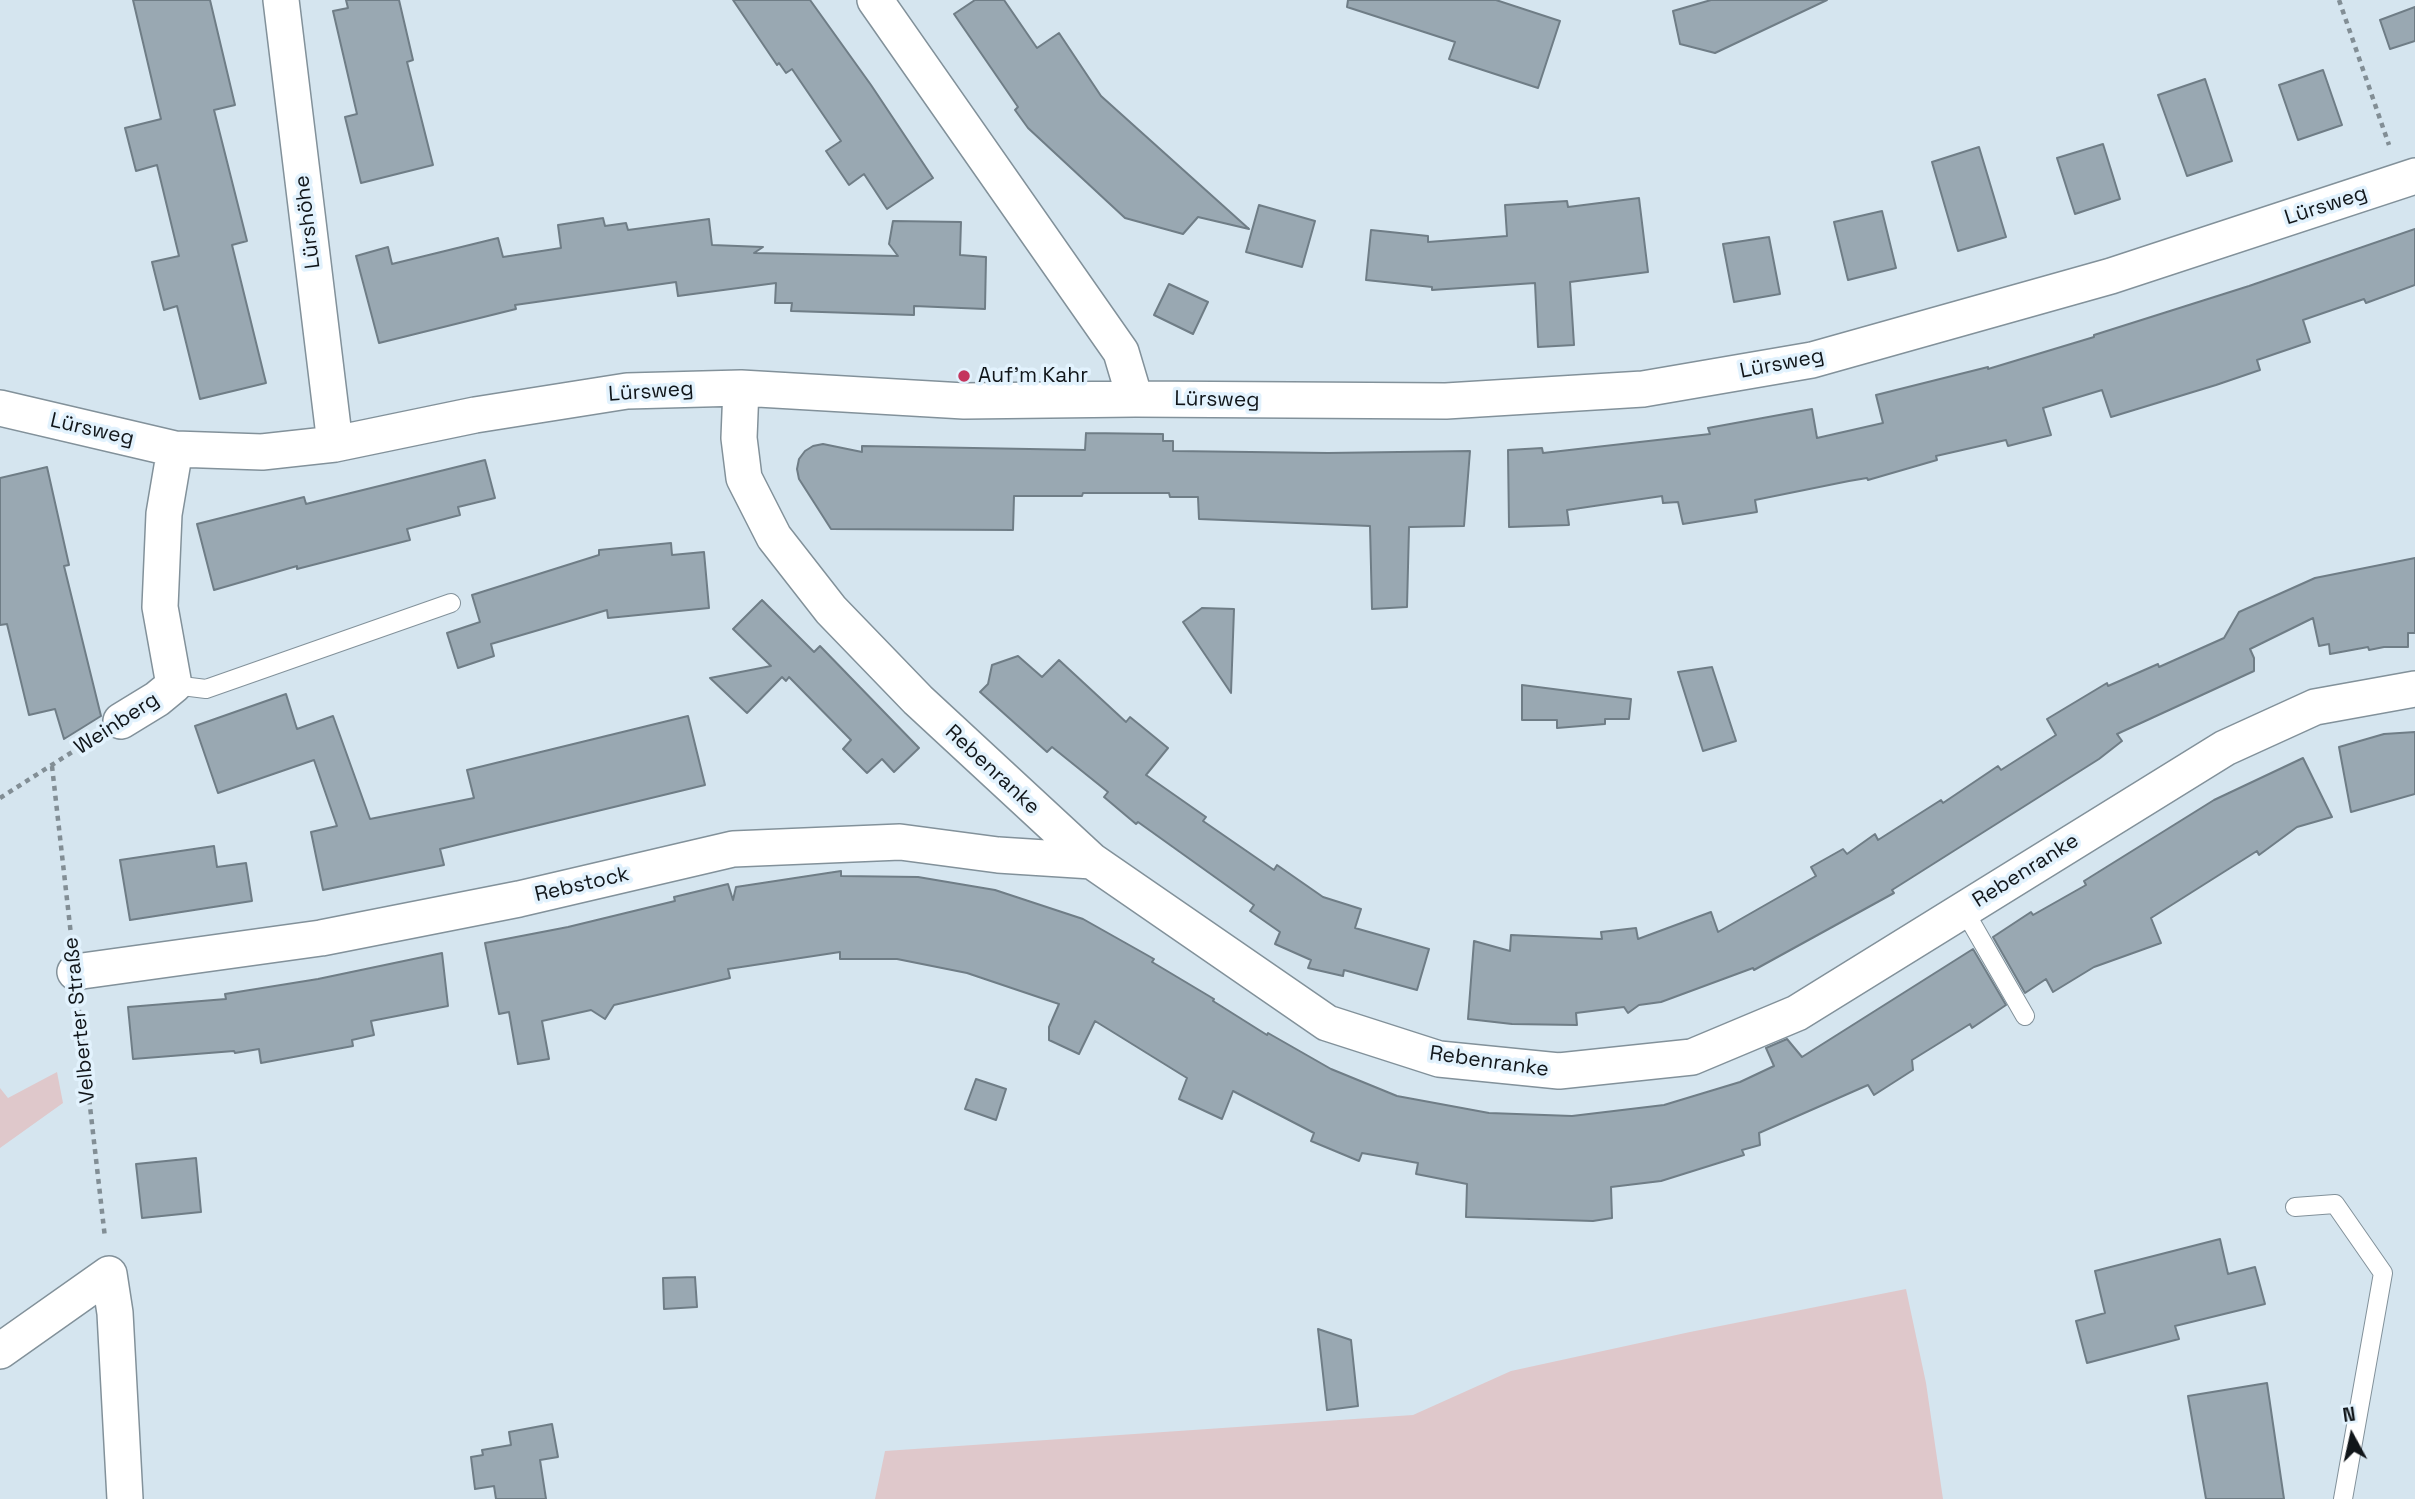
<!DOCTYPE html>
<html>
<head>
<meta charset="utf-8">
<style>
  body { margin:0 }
  #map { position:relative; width:2415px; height:1499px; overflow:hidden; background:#d5e5ef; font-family:"Space Grotesk",sans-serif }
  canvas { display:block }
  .north { position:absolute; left:2317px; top:1401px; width:70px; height:70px; -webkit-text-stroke:5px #e2f2fd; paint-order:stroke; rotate:352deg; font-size:19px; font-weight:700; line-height:28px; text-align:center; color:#11161a }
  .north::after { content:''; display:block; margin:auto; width:24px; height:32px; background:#11161a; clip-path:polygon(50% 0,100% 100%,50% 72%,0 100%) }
</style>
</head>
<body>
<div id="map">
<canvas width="2415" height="1499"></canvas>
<div class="north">N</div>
</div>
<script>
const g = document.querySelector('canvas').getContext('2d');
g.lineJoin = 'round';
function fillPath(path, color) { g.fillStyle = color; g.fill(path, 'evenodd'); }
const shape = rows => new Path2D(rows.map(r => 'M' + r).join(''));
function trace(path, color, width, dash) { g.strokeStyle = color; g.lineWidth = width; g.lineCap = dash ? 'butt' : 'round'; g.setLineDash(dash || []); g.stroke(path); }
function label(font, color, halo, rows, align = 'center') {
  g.font = font + ' "Space Grotesk",sans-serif'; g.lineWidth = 7; g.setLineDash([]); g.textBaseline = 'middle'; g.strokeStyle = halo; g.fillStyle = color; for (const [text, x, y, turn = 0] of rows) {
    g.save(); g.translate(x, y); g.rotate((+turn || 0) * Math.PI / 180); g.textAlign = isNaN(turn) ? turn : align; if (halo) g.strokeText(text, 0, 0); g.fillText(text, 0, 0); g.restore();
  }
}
fillPath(shape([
  [57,1072,63,1103,0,1148,0,1088,8,1098],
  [1906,1289,1926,1383,1943,1499,875,1499,885,1451,1413,1415,1511,1371,1690,1332]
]), '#dfc8cb');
const building = shape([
  [133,0,210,0,235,105,214,110,247,241,232,245,266,383,200,399,177,306,164,310,152,262,179,256,157,165,136,171,125,128,161,119,133,0],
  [346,0,399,0,413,60,407,62,433,165,361,183,345,117,357,114,333,11,348,8,346,0],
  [733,0,810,0,871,85,933,178,887,209,864,174,849,185,826,151,841,141,792,69,786,73,779,63,777,65,733,0],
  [975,0,1004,0,1037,48,1059,33,1101,96,1249,229,1198,217,1183,234,1125,218,1028,128,1015,110,1018,107,954,14,975,0],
  [1348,0,1496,0,1560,21,1538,88,1449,59,1455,42,1347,7,1348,0],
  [1711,0,1827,0,1715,53,1680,44,1673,11,1711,0],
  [2415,7,2415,41,2390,49,2380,20,2415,7],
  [2323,70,2342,125,2298,140,2279,85,2323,70],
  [2205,79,2232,161,2187,176,2158,95,2205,79],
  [2103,144,2120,199,2075,214,2057,158,2103,144],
  [1979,147,2006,237,1958,251,1932,162,1979,147],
  [1639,198,1648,272,1570,282,1574,345,1538,347,1535,283,1432,290,1432,287,1366,280,1371,230,1428,236,1428,242,1507,236,1505,205,1567,201,1568,207,1639,198],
  [1259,205,1315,221,1302,267,1246,252,1259,205],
  [1882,211,1896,268,1848,280,1834,222,1882,211],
  [603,218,605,226,626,223,628,230,709,219,712,245,763,247,754,253,898,256,889,244,893,221,961,222,960,255,986,257,985,309,914,306,914,315,791,311,792,303,775,303,776,283,678,296,676,282,515,305,516,309,379,343,356,256,388,247,392,264,498,238,503,257,561,248,558,225,603,218],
  [2415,229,2415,285,2366,303,2364,299,2303,320,2310,342,2257,360,2260,370,2216,385,2111,417,2102,390,2043,408,2051,435,2008,446,2006,440,1936,456,1937,460,1868,480,1867,478,1849,481,1755,500,1757,512,1683,524,1678,502,1663,503,1662,496,1567,510,1569,525,1509,527,1508,450,1542,448,1543,453,1710,434,1708,428,1812,409,1817,438,1883,423,1876,395,1988,367,1988,369,2094,337,2094,335,2249,286,2415,229],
  [1769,237,1780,294,1734,302,1723,244,1769,237],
  [1169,284,1208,302,1193,334,1154,315,1169,284],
  [1086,433,1163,434,1163,441,1173,441,1173,451,1328,453,1470,451,1464,526,1409,527,1407,607,1372,609,1370,526,1199,519,1198,497,1170,497,1169,493,1083,493,1082,496,1014,496,1013,530,831,529,799,479,797,469,799,459,805,451,813,446,823,444,862,452,862,446,1085,450,1086,433],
  [485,460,495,498,458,507,460,515,407,529,410,540,297,569,297,566,214,590,197,524,304,497,306,504,485,460],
  [47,467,69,565,64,566,101,716,64,739,55,709,29,715,7,624,0,625,0,478,47,467],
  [671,543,672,555,704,552,709,608,608,618,607,610,491,644,494,656,458,668,447,633,480,622,472,595,599,555,599,550,671,543],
  [2415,558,2415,633,2408,633,2408,647,2384,647,2369,650,2368,647,2330,654,2329,644,2319,646,2313,618,2250,649,2254,658,2254,671,2117,734,2122,741,2099,759,1892,890,1894,893,1754,970,1753,968,1661,1002,1639,1005,1628,1013,1624,1007,1576,1013,1577,1025,1512,1024,1468,1019,1474,941,1510,951,1511,935,1602,939,1601,932,1636,928,1638,939,1711,912,1718,932,1816,876,1811,867,1843,849,1847,854,1875,834,1878,840,1941,800,1943,803,1998,766,2001,770,2056,735,2047,719,2107,683,2108,686,2158,664,2159,667,2224,638,2239,612,2315,578,2415,558],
  [762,600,814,652,820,646,919,748,894,772,882,759,867,773,843,749,851,740,789,677,786,681,782,677,747,713,710,678,771,666,733,629,762,600],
  [1202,608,1234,609,1231,693,1183,622,1202,608],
  [1018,656,1042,677,1059,660,1126,722,1130,717,1168,748,1146,775,1206,817,1203,821,1274,870,1277,865,1323,897,1361,909,1355,928,1429,949,1417,990,1344,970,1343,976,1308,968,1311,960,1275,944,1280,932,1250,911,1254,905,1138,822,1136,824,1104,797,1108,792,1052,747,1047,752,980,692,988,684,992,665,1018,656],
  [1712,667,1736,741,1703,751,1678,672,1712,667],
  [1522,685,1631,699,1629,719,1605,719,1605,724,1557,728,1557,720,1522,720,1522,685],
  [286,694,297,729,333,716,370,819,474,798,467,770,688,716,705,785,440,849,444,865,323,890,311,832,337,826,314,760,218,793,195,726,286,694],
  [2415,732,2415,794,2351,812,2339,747,2384,734,2415,732],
  [2303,758,2332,817,2297,827,2259,855,2257,851,2151,918,2161,943,2094,967,2053,992,2046,979,2025,993,1993,937,2031,912,2033,915,2086,885,2084,881,2214,800,2303,758],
  [214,846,217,867,246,863,252,901,130,920,120,860,214,846],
  [841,871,841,876,918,877,995,890,1083,919,1154,959,1152,962,1214,999,1213,1001,1267,1035,1268,1033,1331,1069,1397,1096,1489,1113,1572,1116,1664,1105,1740,1082,1774,1066,1766,1048,1787,1039,1802,1057,1973,949,2006,1005,1972,1028,1970,1024,1912,1060,1913,1070,1874,1095,1868,1085,1759,1133,1760,1145,1742,1150,1744,1155,1661,1181,1611,1187,1612,1218,1593,1221,1466,1217,1467,1184,1416,1174,1418,1163,1362,1153,1359,1161,1311,1141,1314,1133,1233,1091,1222,1119,1179,1099,1187,1078,1095,1021,1079,1054,1049,1040,1049,1027,1059,1004,967,973,897,959,840,959,840,952,728,969,730,978,614,1005,605,1019,591,1010,542,1021,549,1059,518,1064,509,1012,499,1014,485,943,568,927,675,901,674,897,728,884,733,900,736,887,841,871],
  [442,953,448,1006,371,1021,374,1035,352,1040,353,1046,261,1063,259,1049,235,1053,234,1051,133,1059,128,1007,226,999,225,994,318,979,442,953],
  [976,1079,1006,1089,996,1120,965,1109,976,1079],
  [196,1158,201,1212,142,1218,136,1164,196,1158],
  [2220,1239,2228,1274,2255,1267,2265,1304,2175,1326,2179,1339,2087,1363,2076,1321,2105,1313,2095,1271,2220,1239],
  [695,1277,697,1307,664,1309,663,1278,695,1277],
  [1318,1329,1351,1340,1358,1406,1327,1410,1318,1329],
  [2267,1383,2284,1499,2206,1499,2188,1396,2267,1383],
  [552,1424,558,1457,540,1460,546,1499,496,1499,494,1486,475,1489,471,1457,483,1455,482,1450,511,1445,509,1432,552,1424]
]);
fillPath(building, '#99a8b2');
trace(building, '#6f7d86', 2);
const service = shape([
  [174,685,206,689,451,603],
  [1964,910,2025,1016],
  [2295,1207,2335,1204,2383,1273,2343,1499]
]);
const minor = shape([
  [281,0,335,444],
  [875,0,1121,352,1135,399],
  [741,388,739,438,744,478,774,537,831,610,918,700,1092,861,1327,1023,1439,1059,1559,1071,1692,1057,1797,1013,2225,748,2315,707,2415,689],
  [0,408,175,449,262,452,335,444,475,415,627,391,741,388,964,401,1135,399,1446,401,1643,389,1812,360,2111,276,2415,176],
  [121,721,157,699,174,685,160,607,164,514,175,449],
  [75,972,321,938,519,899,733,849,900,842,998,855,1092,861],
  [0,1351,109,1274,115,1313,125,1499]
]);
trace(service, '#82919a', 20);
trace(minor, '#82919a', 38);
trace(shape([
  [2339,0,2389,145],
  [52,766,71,935],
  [0,798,91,740],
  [79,1010,105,1238]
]), '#828e95', 4.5, [5, 5]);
trace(service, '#fff', 18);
trace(minor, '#fff', 35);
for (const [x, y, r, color] of [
  [964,376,7,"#c4355d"]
]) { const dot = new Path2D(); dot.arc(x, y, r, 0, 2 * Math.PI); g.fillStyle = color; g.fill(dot); trace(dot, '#e2f2fd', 2.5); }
label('21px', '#11161a', '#e2f2fd', [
  ["Lürsweg",2326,206,-18],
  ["Lürshöhe",308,222,-97],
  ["Lürsweg",1782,364,-11],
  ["Lürsweg",651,392,-4],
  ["Lürsweg",1217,400,1],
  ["Lürsweg",92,430,13],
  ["Weinberg",117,724,-33],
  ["Rebenranke",992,770,43],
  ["Rebenranke",2026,871,-32],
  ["Rebstock",582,885,-13],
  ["Velberter Straße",80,1020,-96],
  ["Rebenranke",1489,1062,8]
]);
label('21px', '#11161a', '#e2f2fd', [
  ["Auf'm Kahr",978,376]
], 'left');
</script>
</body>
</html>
